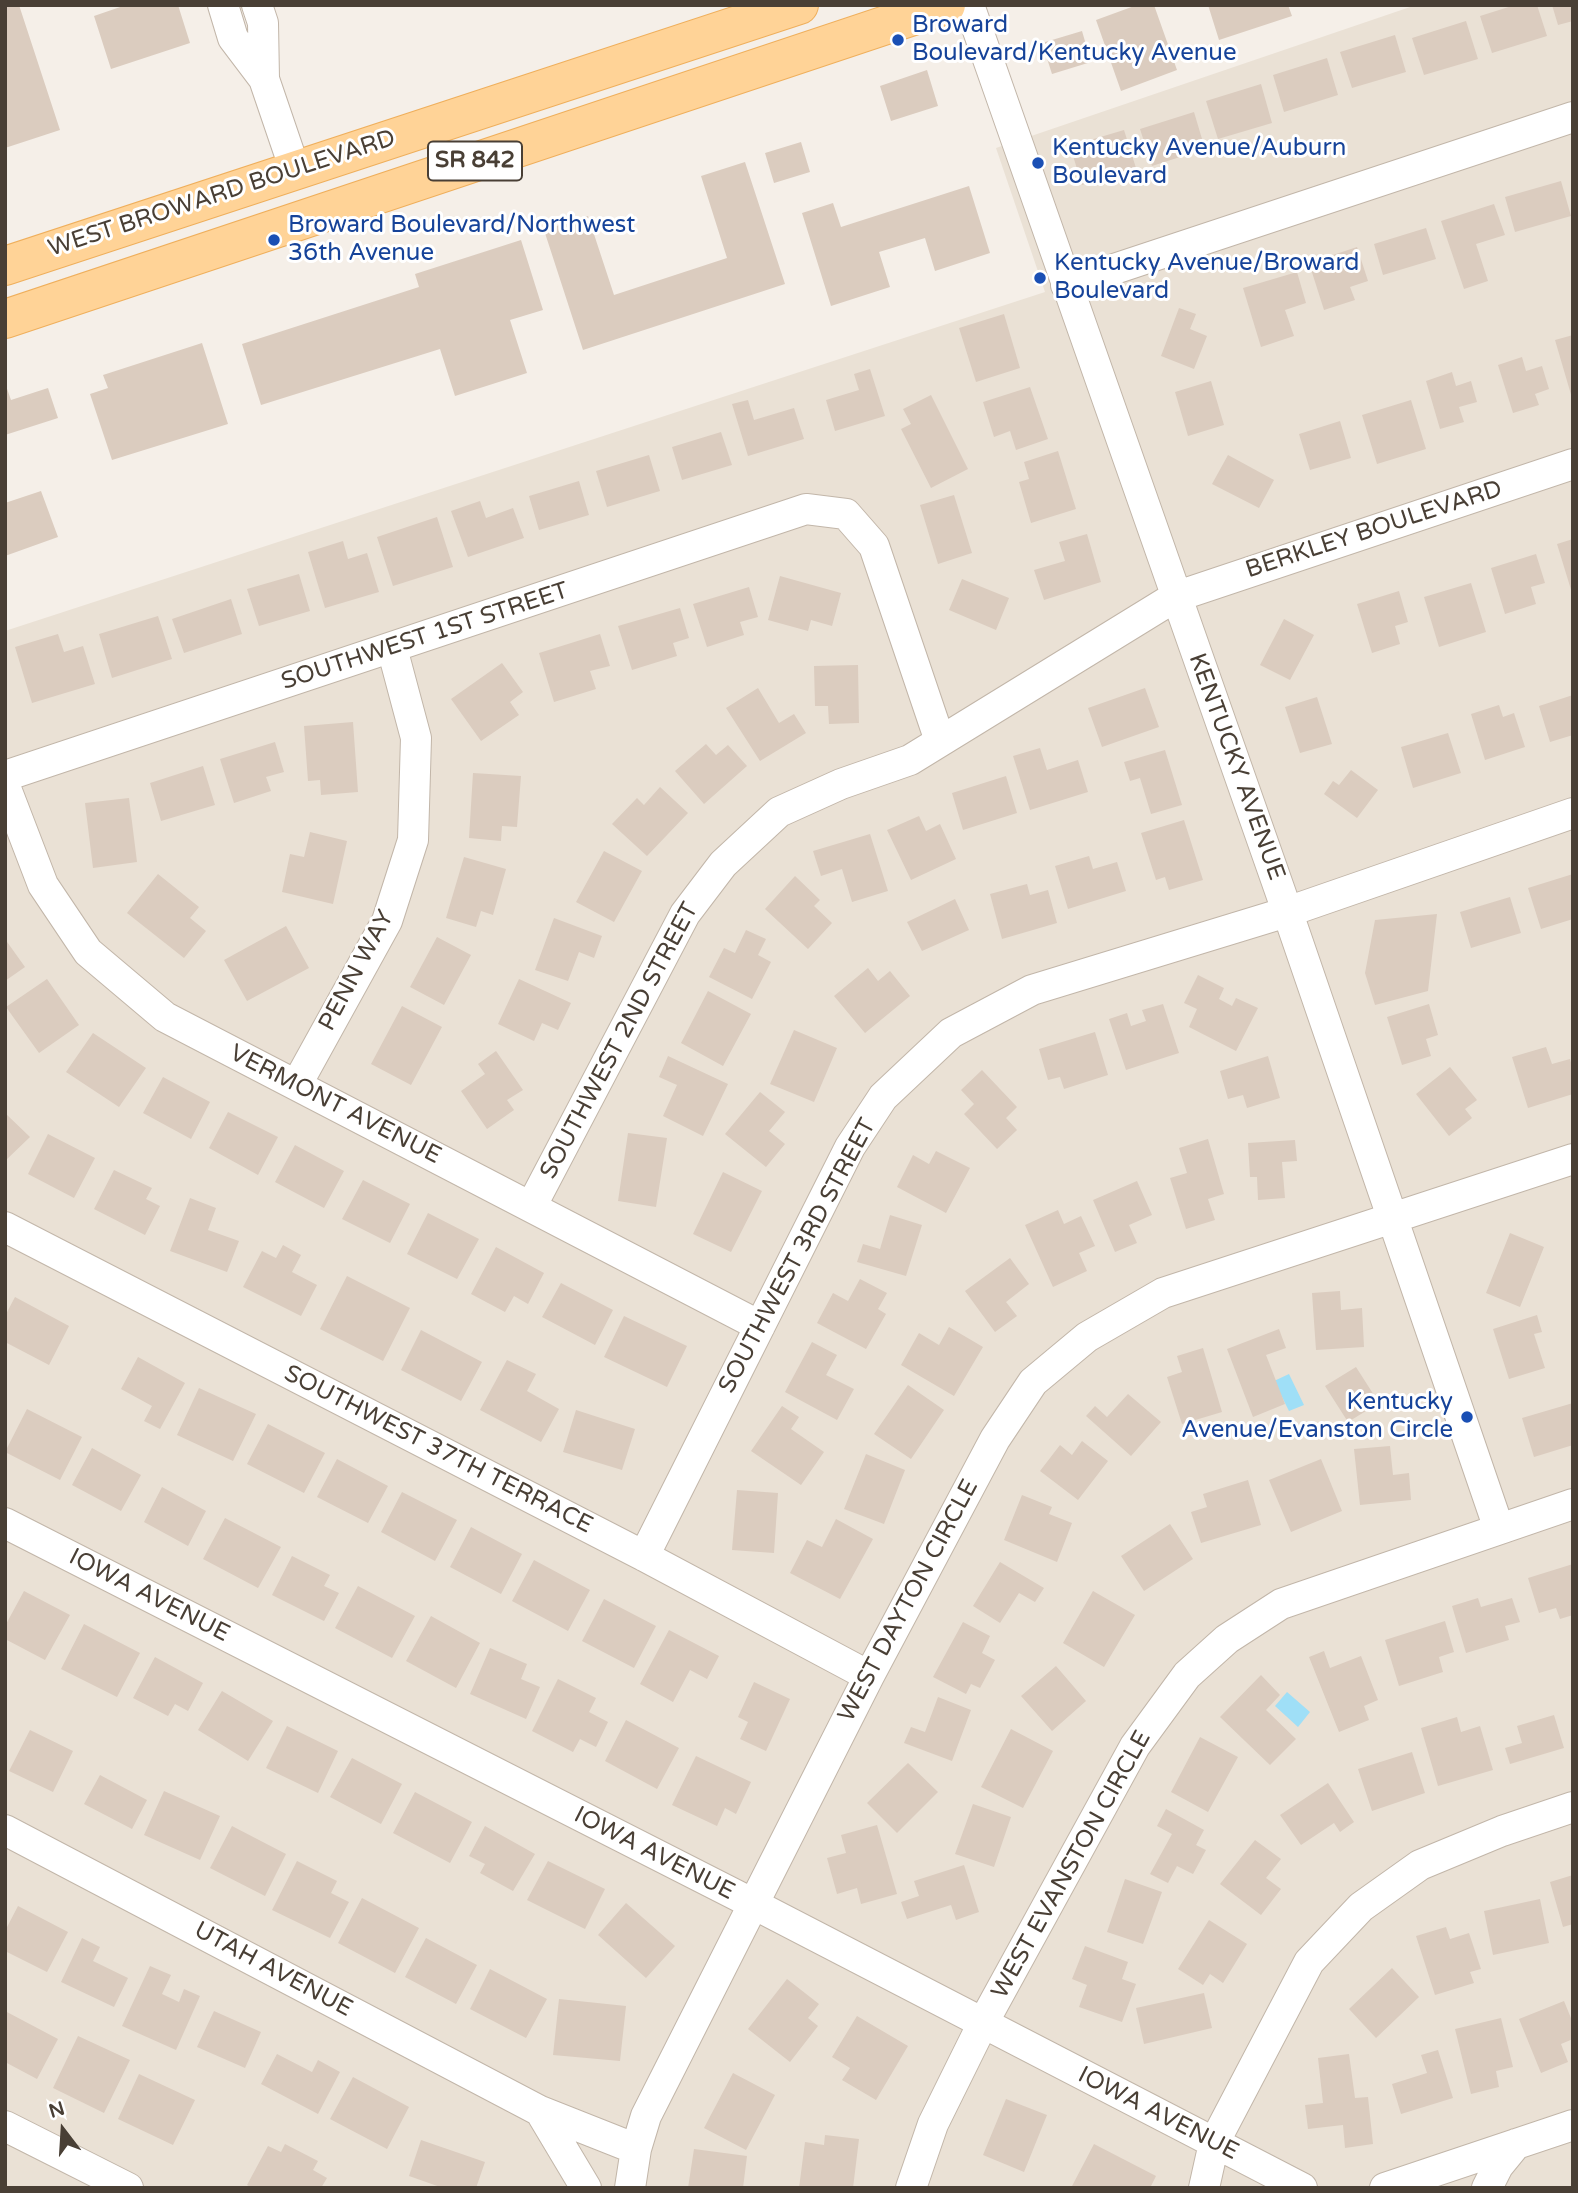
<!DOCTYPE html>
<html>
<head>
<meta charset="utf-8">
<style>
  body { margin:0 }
  #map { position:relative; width:1578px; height:2193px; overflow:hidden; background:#f5efe8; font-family:"Varela Round",sans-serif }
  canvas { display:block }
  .frame { position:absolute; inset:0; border:7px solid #493f35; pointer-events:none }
  .north { position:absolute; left:28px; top:2095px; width:70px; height:70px; -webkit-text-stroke:5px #fff; paint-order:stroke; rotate:343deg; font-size:19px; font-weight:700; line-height:28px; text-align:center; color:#493f35 }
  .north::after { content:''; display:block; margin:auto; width:24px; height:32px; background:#493f35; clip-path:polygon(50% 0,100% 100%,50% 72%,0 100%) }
</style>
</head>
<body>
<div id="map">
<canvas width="1578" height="2193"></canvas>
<div class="frame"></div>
<div class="north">N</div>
</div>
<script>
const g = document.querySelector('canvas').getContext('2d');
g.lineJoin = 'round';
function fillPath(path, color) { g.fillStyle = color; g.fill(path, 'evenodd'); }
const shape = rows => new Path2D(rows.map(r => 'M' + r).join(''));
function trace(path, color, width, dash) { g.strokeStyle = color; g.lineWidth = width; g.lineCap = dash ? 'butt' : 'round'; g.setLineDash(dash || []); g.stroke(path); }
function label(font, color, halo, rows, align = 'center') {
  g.font = font + ' "Varela Round",sans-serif'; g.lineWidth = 6; g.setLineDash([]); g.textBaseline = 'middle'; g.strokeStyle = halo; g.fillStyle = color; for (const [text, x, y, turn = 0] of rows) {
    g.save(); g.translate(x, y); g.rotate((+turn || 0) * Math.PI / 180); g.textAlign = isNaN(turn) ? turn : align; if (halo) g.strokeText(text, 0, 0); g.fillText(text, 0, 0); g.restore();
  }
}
fillPath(shape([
  [1416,5,1573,5,1573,2188,5,2188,5,631,1045,292,996,148]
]), '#eae1d5');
fillPath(shape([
  [1289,1374,1304,1405,1289,1411,1274,1381],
  [1287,1692,1310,1712,1298,1727,1275,1706]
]), '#9fdff7');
fillPath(shape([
  [5,5,19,5,60,130,5,148],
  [126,5,178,5,190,43,111,69,94,16],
  [1137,5,1154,5,1177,70,1121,91,1096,20],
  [1208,5,1288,5,1292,16,1219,40],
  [1515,5,1537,5,1547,36,1492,53,1480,16],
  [1552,5,1573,5,1573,21,1558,25],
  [1466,21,1478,59,1424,75,1412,38],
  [1082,31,1091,62,1052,74,1042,43],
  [1395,35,1406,72,1352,88,1340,52],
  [1327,58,1338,95,1284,112,1273,75],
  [927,70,938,106,891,121,880,86],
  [1261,84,1272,123,1218,139,1206,101],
  [1194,112,1205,149,1152,166,1140,129],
  [1124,130,1136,168,1082,185,1070,146],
  [801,142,810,172,774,183,765,153],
  [745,162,785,284,583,350,544,230,588,216,614,295,727,258,701,176],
  [1561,181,1571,216,1515,232,1505,197],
  [969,186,990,253,935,271,925,238,879,252,890,287,831,306,802,213,833,203,841,227],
  [1494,204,1505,235,1476,244,1488,281,1464,289,1441,221],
  [1426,228,1436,259,1383,275,1374,244],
  [521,240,543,310,510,320,527,373,455,396,440,349,261,405,242,344,419,287,415,274],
  [1357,247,1368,281,1350,287,1355,300,1324,310,1309,263],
  [1297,272,1306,303,1285,310,1294,336,1261,347,1243,288],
  [1179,308,1196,314,1190,329,1207,336,1194,369,1161,356],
  [1004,314,1020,368,976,382,959,328],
  [1573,335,1573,398,1572,398,1555,340],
  [202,343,228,424,112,460,90,394,108,388,103,375],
  [1522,357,1526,371,1542,366,1549,389,1535,394,1539,405,1513,413,1498,365],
  [870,369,885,416,835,431,826,400,859,390,854,374],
  [1452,372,1456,386,1471,381,1477,402,1459,407,1464,422,1440,429,1426,381],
  [1211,381,1224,425,1188,436,1175,392],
  [5,383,11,400,48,388,58,418,5,435],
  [1030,387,1048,439,1016,450,1010,431,994,437,983,402],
  [931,395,968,469,931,488,901,429,911,424,903,409],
  [748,400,754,420,794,408,804,439,748,456,732,404],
  [1411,400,1426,449,1377,464,1362,415],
  [1340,421,1351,458,1310,470,1299,434],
  [721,432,732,465,682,480,672,447],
  [1058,451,1076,509,1031,523,1019,482,1029,479,1024,462],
  [649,455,660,491,607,507,596,471],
  [1228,455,1274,480,1259,508,1212,484],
  [579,481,589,515,539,530,529,496],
  [41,491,58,537,5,556,5,503],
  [954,495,972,553,938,564,920,505],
  [480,501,486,518,513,508,524,538,468,557,451,511],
  [437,517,453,567,393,586,377,537],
  [1087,534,1101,582,1044,600,1034,570,1065,561,1059,542],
  [1573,539,1573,592,1572,593,1557,544],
  [343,541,348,559,367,553,379,592,325,608,308,552],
  [1536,554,1545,583,1531,587,1536,604,1505,614,1491,568],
  [299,574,310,611,259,626,247,589],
  [780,576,841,593,832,626,811,620,808,631,768,620],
  [962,579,1009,598,996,630,949,610],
  [1471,583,1486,632,1439,647,1424,597],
  [749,587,758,617,740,622,744,635,707,647,693,604],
  [1399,591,1408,622,1395,626,1400,644,1372,653,1357,604],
  [231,599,242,634,184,653,172,619],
  [680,608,689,638,673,643,677,656,632,670,618,626],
  [158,616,172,659,112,678,99,634],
  [1284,619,1314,635,1290,680,1260,665],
  [58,634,64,652,83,646,95,684,32,703,15,647],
  [600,634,610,666,590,671,596,689,554,702,539,653],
  [502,663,523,692,510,702,519,715,481,741,451,699],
  [858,665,859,723,829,724,828,706,815,706,814,666],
  [758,688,779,723,794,714,806,733,760,761,726,708],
  [1145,688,1159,727,1102,747,1088,708],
  [1573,695,1573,735,1550,742,1539,706],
  [1317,697,1332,744,1300,753,1285,707],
  [1499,705,1503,717,1514,713,1525,747,1485,760,1471,714],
  [353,722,358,792,321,795,320,780,308,781,304,726],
  [1448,733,1461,773,1413,788,1401,747],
  [275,742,284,772,266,777,271,791,234,803,220,759],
  [706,744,716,755,728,745,747,766,704,804,675,771],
  [1040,748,1047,770,1078,760,1088,792,1030,810,1013,756],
  [1165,750,1182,805,1151,814,1140,778,1130,781,1124,762],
  [203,766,215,805,161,821,150,783],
  [1351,770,1378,790,1357,818,1324,794,1333,781,1339,785],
  [473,773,521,776,517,827,502,826,501,841,469,838],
  [1006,776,1017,813,963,830,952,793],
  [660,787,688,813,647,856,612,824,637,798,644,805],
  [129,798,137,862,93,868,85,803],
  [919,816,926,831,940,824,956,859,911,880,887,830],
  [1184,820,1203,880,1169,890,1165,877,1156,880,1141,833],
  [310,832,347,841,333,904,282,892,290,854,304,857],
  [870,834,888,891,852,902,842,869,821,876,813,851],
  [604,851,642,871,614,922,576,902],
  [1089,856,1093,869,1117,862,1126,891,1068,909,1055,866],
  [464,857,506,869,493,915,481,911,476,927,446,918],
  [158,874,199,907,190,918,206,931,184,958,127,913],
  [1573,874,1573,919,1541,929,1528,888],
  [795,876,820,900,814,906,832,923,808,949,765,909],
  [1027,884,1030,895,1048,890,1057,923,1002,939,990,894],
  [1510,897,1521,933,1471,948,1460,912],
  [955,899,969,930,922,951,907,922],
  [1437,914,1428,991,1375,1005,1365,973,1375,920],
  [554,918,602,936,594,958,579,952,568,981,535,970],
  [286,926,309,968,247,1001,224,960],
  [746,930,766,939,758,955,771,962,752,999,709,977,724,948,735,953],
  [437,937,471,955,444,1005,410,987],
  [5,939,25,967,5,981],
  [868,968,878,981,890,971,910,996,865,1033,834,996],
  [1198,975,1224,988,1219,999,1232,1006,1236,998,1258,1008,1236,1051,1189,1027,1197,1009,1184,1003],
  [47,979,79,1025,39,1053,6,1007],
  [519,979,571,1003,558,1030,542,1023,534,1041,498,1024],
  [708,991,751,1014,723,1066,681,1043],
  [1163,1004,1179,1053,1126,1070,1109,1019,1127,1013,1131,1026,1146,1021,1142,1010],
  [1429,1004,1438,1035,1426,1039,1431,1056,1402,1065,1387,1017],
  [402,1006,442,1027,411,1085,371,1064],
  [794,1030,837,1048,814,1102,770,1084],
  [1095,1032,1108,1075,1064,1089,1060,1077,1048,1080,1039,1049],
  [93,1033,146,1068,119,1107,66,1072],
  [1546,1047,1552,1064,1570,1059,1573,1069,1573,1094,1528,1108,1512,1057],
  [496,1051,523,1090,507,1100,514,1110,487,1129,461,1091,485,1074,478,1064],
  [668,1056,728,1084,703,1136,663,1116,677,1085,659,1077],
  [1268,1056,1280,1098,1247,1108,1243,1095,1228,1099,1220,1071],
  [1450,1067,1477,1100,1465,1109,1472,1118,1449,1136,1416,1094],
  [982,1070,1017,1107,1006,1118,1017,1130,997,1149,964,1114,974,1104,961,1090],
  [163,1077,210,1102,191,1139,143,1113],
  [760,1092,785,1112,769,1131,785,1144,766,1167,725,1134],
  [228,1112,278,1137,258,1175,209,1148],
  [5,1113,30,1137,5,1161],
  [628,1133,667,1138,656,1207,618,1201],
  [48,1134,95,1158,74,1198,28,1174],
  [1208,1139,1224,1194,1208,1199,1215,1220,1186,1229,1170,1178,1187,1173,1179,1148],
  [1295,1140,1297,1161,1282,1162,1285,1198,1258,1200,1257,1177,1250,1177,1248,1143],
  [295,1145,344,1171,324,1208,275,1182],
  [936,1151,970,1168,946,1213,897,1187,913,1155,929,1164],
  [114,1170,152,1188,146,1199,160,1206,145,1235,94,1209],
  [723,1172,762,1191,731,1252,693,1234],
  [363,1180,410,1204,390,1243,342,1219],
  [1137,1181,1152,1215,1129,1225,1137,1243,1115,1252,1093,1200],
  [190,1198,216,1208,208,1230,239,1241,227,1272,170,1251],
  [1058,1210,1064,1224,1081,1216,1095,1246,1079,1253,1087,1271,1053,1287,1025,1225],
  [428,1213,479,1239,457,1279,407,1254],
  [890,1215,922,1225,906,1276,857,1262,863,1244,880,1249],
  [1510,1233,1544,1247,1520,1307,1486,1293],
  [283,1245,301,1255,292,1272,317,1285,301,1316,243,1287,262,1251,276,1258],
  [496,1247,544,1273,528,1304,514,1296,505,1312,471,1294],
  [1010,1258,1029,1284,1006,1302,1017,1316,995,1332,965,1291],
  [347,1276,410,1308,383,1361,320,1329],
  [860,1279,887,1293,878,1309,886,1314,866,1349,817,1323,833,1293,848,1301],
  [561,1283,613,1310,595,1345,542,1317],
  [1340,1291,1341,1310,1362,1308,1364,1347,1316,1350,1312,1293],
  [15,1297,69,1326,49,1365,5,1342,5,1316],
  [1537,1315,1542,1332,1534,1334,1545,1368,1509,1379,1493,1329],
  [624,1316,687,1346,667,1387,604,1357],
  [949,1327,983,1347,954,1396,901,1365,919,1333,939,1345],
  [1279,1329,1286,1348,1266,1355,1285,1404,1253,1417,1227,1349],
  [421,1330,482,1362,461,1401,401,1370],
  [812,1342,837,1355,826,1375,854,1389,837,1420,785,1392],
  [1203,1348,1222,1412,1182,1424,1167,1377,1182,1372,1177,1356],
  [138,1357,185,1383,160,1429,144,1421,152,1406,121,1389],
  [507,1360,536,1374,527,1391,559,1409,541,1442,480,1410],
  [1356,1367,1379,1403,1348,1422,1325,1386],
  [908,1385,944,1410,911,1459,874,1434],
  [199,1388,256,1414,233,1461,177,1435],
  [1128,1394,1161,1422,1131,1456,1086,1416,1095,1406,1107,1417],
  [1573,1403,1573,1445,1534,1457,1522,1418],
  [782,1406,799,1417,791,1429,824,1452,801,1485,751,1451],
  [27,1409,82,1437,60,1480,5,1452],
  [576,1410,635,1429,622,1470,563,1452],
  [268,1424,325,1453,304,1493,247,1464],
  [1082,1441,1108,1461,1078,1500,1040,1471,1060,1445,1072,1455],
  [1390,1446,1393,1475,1409,1473,1411,1500,1360,1505,1354,1449],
  [92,1448,141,1475,121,1511,72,1485],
  [866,1454,905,1470,884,1524,844,1509],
  [337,1459,388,1486,368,1523,317,1497],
  [1321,1459,1342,1511,1291,1532,1269,1480],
  [1248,1480,1261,1525,1201,1543,1191,1512,1207,1507,1203,1494],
  [162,1487,206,1511,188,1546,144,1522],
  [737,1490,778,1493,774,1553,732,1550],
  [402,1492,457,1520,435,1561,381,1532],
  [1022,1495,1052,1507,1049,1514,1072,1523,1057,1562,1004,1540],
  [225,1518,281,1547,258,1588,203,1559],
  [836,1519,873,1539,840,1599,790,1573,807,1540,822,1547],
  [1170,1524,1193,1559,1144,1591,1121,1556],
  [471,1527,522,1554,501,1594,450,1567],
  [292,1556,330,1575,324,1586,339,1593,324,1621,272,1595],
  [534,1560,590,1590,568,1631,512,1601],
  [1000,1562,1044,1588,1035,1602,1019,1593,1000,1623,973,1606],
  [1573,1564,1573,1615,1560,1619,1556,1608,1539,1613,1528,1578],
  [358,1586,415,1616,392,1658,335,1628],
  [24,1591,70,1615,45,1660,5,1639,5,1626],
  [1093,1591,1135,1615,1104,1667,1063,1643],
  [1478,1598,1481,1607,1512,1598,1520,1622,1505,1626,1509,1640,1466,1653,1452,1606],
  [604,1599,656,1626,634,1668,582,1641],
  [431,1616,480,1643,456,1688,406,1661],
  [1445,1621,1454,1652,1439,1657,1443,1672,1399,1686,1385,1640],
  [963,1622,990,1636,982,1653,995,1660,980,1688,971,1684,966,1694,933,1677],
  [84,1624,140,1653,117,1697,61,1669],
  [669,1630,719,1656,707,1679,690,1670,673,1702,640,1684],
  [490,1648,527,1664,521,1679,540,1687,526,1719,470,1694],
  [1324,1651,1330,1668,1361,1656,1378,1700,1364,1706,1369,1720,1339,1732,1309,1657],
  [155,1657,203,1683,188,1711,175,1704,168,1716,133,1698],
  [1056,1666,1086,1701,1052,1731,1021,1696],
  [1261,1675,1280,1695,1266,1710,1296,1739,1270,1765,1220,1717],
  [558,1679,596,1698,589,1712,608,1722,596,1747,580,1739,573,1752,532,1731],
  [754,1682,790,1699,766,1751,740,1739,748,1722,738,1717],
  [222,1691,273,1721,248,1761,198,1730],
  [938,1697,971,1710,952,1761,904,1743,911,1727,925,1732],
  [1554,1715,1564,1748,1510,1764,1505,1748,1522,1743,1517,1726],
  [1457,1717,1461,1732,1480,1726,1493,1770,1438,1786,1421,1728],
  [626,1720,679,1748,657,1789,605,1761],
  [287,1726,338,1751,318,1793,266,1768],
  [1011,1729,1053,1751,1023,1808,981,1787],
  [30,1730,73,1751,53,1792,9,1771],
  [1200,1737,1238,1757,1208,1812,1171,1792],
  [1412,1752,1425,1793,1372,1811,1358,1769],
  [696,1756,751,1782,736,1814,725,1808,717,1826,672,1805],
  [352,1758,402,1784,381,1824,330,1797],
  [908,1763,938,1792,897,1833,867,1803],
  [100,1775,147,1800,132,1829,84,1804],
  [1328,1783,1354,1822,1340,1832,1334,1823,1301,1845,1280,1815],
  [164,1791,220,1816,200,1860,144,1835],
  [415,1792,472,1822,450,1863,393,1833],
  [973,1804,1011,1817,994,1867,955,1854],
  [1166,1809,1204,1830,1196,1845,1206,1850,1193,1874,1177,1866,1168,1883,1150,1874,1172,1834,1157,1826],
  [877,1825,897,1894,861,1904,857,1888,837,1894,827,1858,846,1853,841,1835],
  [232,1826,286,1854,265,1896,210,1868],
  [485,1826,535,1854,513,1891,480,1873,485,1864,469,1856],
  [1255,1840,1281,1859,1266,1878,1281,1889,1261,1915,1220,1884],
  [297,1861,337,1881,331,1893,349,1902,330,1938,272,1910],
  [548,1861,605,1889,585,1929,527,1900],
  [964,1865,979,1912,956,1920,951,1905,907,1919,901,1902,919,1896,914,1881],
  [1573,1875,1573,1924,1563,1927,1550,1882],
  [1125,1879,1162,1892,1143,1944,1107,1932],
  [362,1898,419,1928,395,1973,338,1943],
  [1540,1899,1549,1943,1493,1955,1484,1911],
  [626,1903,675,1946,646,1978,598,1935],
  [18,1906,68,1932,47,1972,5,1951,5,1931],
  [1209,1920,1247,1944,1223,1983,1210,1974,1203,1985,1178,1969],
  [1446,1927,1450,1939,1469,1933,1481,1969,1470,1972,1474,1983,1435,1995,1416,1936],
  [82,1938,100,1947,93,1961,128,1978,114,2007,61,1982],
  [426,1938,477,1965,456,2004,405,1977],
  [1085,1946,1128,1962,1122,1979,1136,1984,1122,2022,1079,2007,1087,1985,1072,1979],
  [150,1966,171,1975,162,1994,179,2002,184,1989,200,1996,176,2050,122,2026],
  [1392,1968,1419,1997,1376,2038,1349,2009],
  [490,1969,547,1999,526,2038,470,2009],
  [787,1979,819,2004,808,2018,818,2026,790,2062,748,2029],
  [1204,1993,1212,2028,1144,2044,1136,2008],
  [559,1999,626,2006,620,2061,553,2055],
  [1564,2001,1573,2023,1573,2039,1561,2044,1568,2062,1541,2073,1519,2019],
  [5,2011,58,2039,37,2079,5,2062],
  [214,2011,261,2032,245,2068,197,2047],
  [857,2016,908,2046,876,2100,842,2080,850,2068,832,2057],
  [1501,2018,1513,2067,1496,2071,1499,2087,1471,2094,1455,2029],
  [78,2036,130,2060,104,2113,53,2088],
  [1438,2050,1453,2098,1401,2114,1392,2084,1427,2073,1421,2055],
  [277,2054,312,2072,318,2060,340,2072,318,2114,261,2084],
  [1349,2054,1355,2098,1368,2097,1373,2144,1345,2148,1343,2125,1308,2129,1305,2105,1323,2103,1318,2058],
  [733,2073,775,2095,746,2150,704,2128],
  [139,2074,195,2100,173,2145,118,2119],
  [353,2077,409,2107,387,2149,330,2119],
  [1006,2099,1047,2115,1024,2172,983,2155],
  [825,2135,859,2139,853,2188,799,2188,805,2142,824,2145],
  [421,2140,485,2162,476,2188,443,2188,409,2176],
  [285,2144,318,2161,313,2170,327,2178,321,2188,252,2188,247,2185,268,2146,281,2152],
  [1094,2144,1156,2176,1150,2188,1071,2188],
  [694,2149,747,2156,743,2188,688,2188]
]), '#dbccbf');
const minor = shape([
  [223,5,233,38,264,79],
  [257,5,263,23,264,79,295,170],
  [969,5,1292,925,1499,1529],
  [1066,285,1573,117],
  [5,776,806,509,846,514,874,546,940,741],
  [5,786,43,885,88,952,165,1017,760,1326],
  [297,1084,387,921,413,840,416,738,392,648],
  [531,1207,685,914,723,864,779,812,841,784,910,760,1175,597,1573,464],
  [5,1227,644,1556,869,1676],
  [5,1523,736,1895,1302,2188],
  [644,1556,850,1147,883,1097,951,1033,1032,990,1287,912,1573,813],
  [5,1830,540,2111,636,2149],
  [540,2111,586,2188],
  [5,2126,128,2188],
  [630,2188,636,2149,646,2116,869,1676,995,1439,1033,1382,1087,1337,1163,1293,1573,1159],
  [911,2188,933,2124,983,2023,1135,1746,1187,1675,1227,1639,1281,1604,1573,1504],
  [1204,2188,1214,2143,1309,1962,1361,1907,1420,1865,1502,1831,1573,1807],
  [1385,2188,1573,2125],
  [1487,2188,1498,2166,1516,2144]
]);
const major = shape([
  [5,266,799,5],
  [5,319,946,5]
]);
trace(minor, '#c2b6a9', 32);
trace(major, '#efaf5c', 40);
trace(minor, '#fff', 30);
trace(major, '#ffd397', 38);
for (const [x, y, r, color] of [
  [898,40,7,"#1a4fb4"],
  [1038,163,7,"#1a4fb4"],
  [274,240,7,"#1a4fb4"],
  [1040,278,7,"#1a4fb4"],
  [1467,1417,7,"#1a4fb4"]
]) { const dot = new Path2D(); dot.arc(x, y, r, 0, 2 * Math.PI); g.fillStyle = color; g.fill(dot); trace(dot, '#fff', 2.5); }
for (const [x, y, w] of [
  [475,161,94]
]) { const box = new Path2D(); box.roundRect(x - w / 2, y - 19.5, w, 39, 5); g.fillStyle = '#fff'; g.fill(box); trace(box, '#493f35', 2); }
label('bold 23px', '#493f35', null, [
  ["SR 842",475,161]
]);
label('24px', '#164399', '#fff', [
  ["Broward",912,26],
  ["Boulevard/Kentucky Avenue",912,54],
  ["Kentucky Avenue/Auburn",1052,149],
  ["Boulevard",1052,177],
  ["Broward Boulevard/Northwest",288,226],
  ["36th Avenue",288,254],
  ["Kentucky Avenue/Broward",1054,264],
  ["Boulevard",1054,292],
  ["Kentucky",1453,1403,"right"],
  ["Avenue/Evanston Circle",1453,1431,"right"]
], 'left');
label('24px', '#493f35', '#fff', [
  ["WEST BROWARD BOULEVARD",222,194,-18],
  ["BERKLEY BOULEVARD",1374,530,-18],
  ["SOUTHWEST 1ST STREET",425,637,-18],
  ["KENTUCKY AVENUE",1236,767,70],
  ["PENN WAY",357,971,-62],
  ["SOUTHWEST 2ND STREET",620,1041,-62],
  ["VERMONT AVENUE",335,1105,27],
  ["SOUTHWEST 3RD STREET",798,1256,-62],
  ["SOUTHWEST 37TH TERRACE",438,1450,27],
  ["IOWA AVENUE",149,1596,27],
  ["WEST DAYTON CIRCLE",909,1601,-62],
  ["IOWA AVENUE",654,1854,27],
  ["WEST EVANSTON CIRCLE",1072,1865,-61],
  ["UTAH AVENUE",273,1970,28],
  ["IOWA AVENUE",1158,2114,27]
]);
</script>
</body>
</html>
